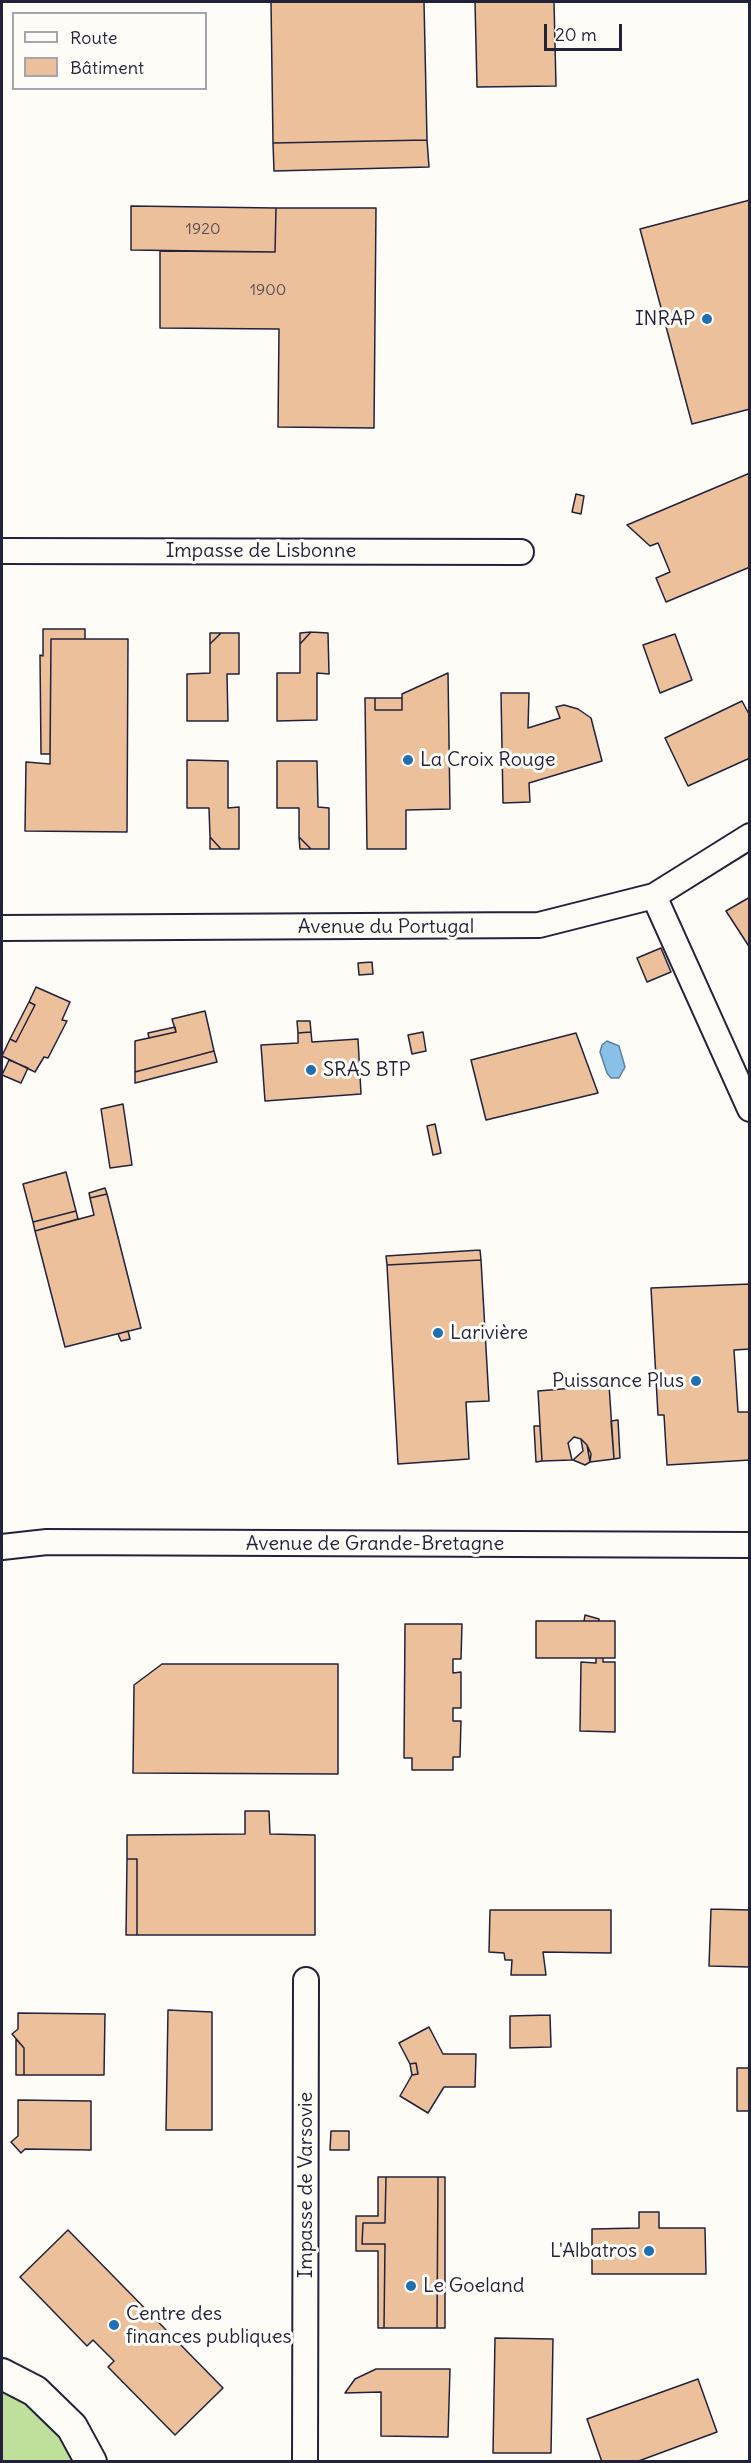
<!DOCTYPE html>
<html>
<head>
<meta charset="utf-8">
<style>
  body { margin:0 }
  #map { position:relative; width:751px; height:2463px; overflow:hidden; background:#fdfcf7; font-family:Delius,sans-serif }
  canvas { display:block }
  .frame { position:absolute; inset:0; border:3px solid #22223b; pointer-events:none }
  .legend { position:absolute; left:12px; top:12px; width:195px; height:78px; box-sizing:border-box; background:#fdfcf7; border:2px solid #a5a5ac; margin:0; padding:8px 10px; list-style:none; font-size:18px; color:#22223b }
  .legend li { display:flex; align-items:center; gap:12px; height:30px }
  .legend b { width:30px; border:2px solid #a5a5ac }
  .scale { position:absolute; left:544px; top:24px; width:78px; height:27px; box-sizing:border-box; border:3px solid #22223b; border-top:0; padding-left:8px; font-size:18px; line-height:21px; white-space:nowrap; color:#22223b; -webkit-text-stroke:4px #fdfcf7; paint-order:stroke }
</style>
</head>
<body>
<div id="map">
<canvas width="751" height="2463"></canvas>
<div class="frame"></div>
<ul class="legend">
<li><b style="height:8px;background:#fdfcf7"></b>Route</li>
<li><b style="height:16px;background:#edc09c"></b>Bâtiment</li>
</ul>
<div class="scale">20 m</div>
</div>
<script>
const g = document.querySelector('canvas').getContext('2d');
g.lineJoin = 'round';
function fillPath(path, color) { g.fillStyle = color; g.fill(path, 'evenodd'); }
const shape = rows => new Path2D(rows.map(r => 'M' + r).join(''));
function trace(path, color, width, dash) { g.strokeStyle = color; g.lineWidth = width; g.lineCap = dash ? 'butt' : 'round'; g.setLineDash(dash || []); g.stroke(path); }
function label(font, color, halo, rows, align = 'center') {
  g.font = font + ' Delius,sans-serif'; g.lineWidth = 6; g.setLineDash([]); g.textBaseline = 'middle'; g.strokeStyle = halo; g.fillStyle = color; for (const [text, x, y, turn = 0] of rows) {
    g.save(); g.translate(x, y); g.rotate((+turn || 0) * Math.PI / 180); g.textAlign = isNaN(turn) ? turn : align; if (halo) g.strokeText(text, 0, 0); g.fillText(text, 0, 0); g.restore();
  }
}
fillPath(shape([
  [2,2392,28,2404,69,2446,75,2461,2,2461]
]), '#bee09a');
const water = shape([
  [607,1041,619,1046,625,1067,619,1078,611,1078,607,1073,600,1052,602,1045,607,1041]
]);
fillPath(water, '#88c0e6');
trace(water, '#5f81a2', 1.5);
const building = shape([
  [271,2,424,2,427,140,273,143,271,2],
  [475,2,554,2,556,86,477,87,475,2],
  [427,140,429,167,274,171,273,143,427,140],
  [750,200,750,409,692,424,640,229,750,200],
  [131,206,276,208,275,252,131,250,131,206],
  [276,208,376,208,374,428,278,427,279,329,160,328,160,251,275,252,276,208],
  [750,473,750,567,666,602,656,578,670,572,658,543,650,546,627,525,750,473],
  [576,494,584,496,581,514,572,512,576,494],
  [43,629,85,629,85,639,51,639,50,754,41,754,40,655,43,656,43,629],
  [311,632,328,633,329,674,317,673,317,720,277,721,277,673,300,673,300,644,311,632],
  [311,632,300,644,300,633,311,632],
  [210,633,221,633,210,644,210,633],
  [221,633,239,633,239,674,227,674,228,721,187,721,187,674,210,673,210,644,221,633],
  [675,634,692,680,660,693,643,645,675,634],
  [51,639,128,639,127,832,25,831,26,762,50,764,51,639],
  [448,673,450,809,406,810,406,849,367,849,365,698,375,698,375,710,402,710,402,694,448,673],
  [501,693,529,693,528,728,560,718,556,707,564,705,578,709,591,718,602,761,529,783,530,802,503,803,501,693],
  [375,698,402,698,402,710,375,710,375,698],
  [742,701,750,716,750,758,688,786,665,738,742,701],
  [187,760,228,761,228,808,239,807,239,849,221,849,210,837,209,808,187,808,187,760],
  [277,761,317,761,318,807,329,808,329,849,311,849,299,837,299,808,277,808,277,761],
  [210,837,221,849,210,849,210,837],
  [299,837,311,849,300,849,299,837],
  [750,897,750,948,726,911,750,897],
  [661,948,671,972,647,982,637,958,661,948],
  [372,962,373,974,359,975,358,963,372,962],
  [36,987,70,1002,62,1020,67,1021,48,1058,44,1057,35,1072,2,1056,10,1039,16,1042,35,1005,29,1002,36,987],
  [29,1002,35,1005,16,1042,10,1039,29,1002],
  [205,1011,214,1051,135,1072,135,1041,176,1032,172,1019,205,1011],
  [297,1021,310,1021,311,1032,298,1033,297,1021],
  [175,1027,176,1032,149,1038,148,1033,175,1027],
  [311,1032,312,1042,358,1039,361,1094,265,1101,261,1045,298,1043,298,1033,311,1032],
  [423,1032,426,1051,412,1054,408,1035,423,1032],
  [576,1033,598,1093,486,1120,471,1060,576,1033],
  [214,1051,217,1062,135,1083,135,1072,214,1051],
  [9,1060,28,1068,21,1083,2,1075,9,1060],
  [123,1104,132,1165,110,1168,101,1109,123,1104],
  [435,1124,441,1153,433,1155,427,1126,435,1124],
  [66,1172,76,1211,33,1222,23,1184,66,1172],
  [105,1188,107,1194,90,1198,89,1193,105,1188],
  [107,1194,141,1328,65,1347,35,1231,94,1215,90,1198,107,1194],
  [76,1211,78,1219,35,1231,33,1222,76,1211],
  [480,1250,481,1260,387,1265,386,1256,480,1250],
  [481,1260,489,1401,466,1402,469,1459,398,1464,387,1265,481,1260],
  [750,1284,750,1349,734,1350,738,1412,749,1412,750,1460,667,1465,664,1415,658,1415,651,1288,750,1284],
  [128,1331,130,1339,121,1341,118,1334,128,1331],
  [609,1385,614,1459,590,1462,587,1445,581,1439,574,1437,568,1443,572,1460,542,1461,538,1391,609,1385],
  [618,1420,620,1458,614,1459,611,1421,618,1420],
  [534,1426,540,1426,542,1461,536,1462,534,1426],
  [581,1439,587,1445,591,1454,590,1462,585,1465,573,1460,583,1451,581,1439],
  [585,1615,599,1619,599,1621,584,1621,585,1615],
  [536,1621,615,1621,615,1658,536,1658,536,1621],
  [405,1624,462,1624,461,1659,453,1659,453,1673,461,1672,461,1708,453,1708,453,1721,461,1721,460,1757,453,1757,453,1770,412,1770,412,1758,404,1758,405,1624],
  [596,1658,603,1658,603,1662,615,1662,615,1732,580,1731,581,1662,596,1663,596,1658],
  [162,1664,338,1664,338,1774,133,1773,134,1685,162,1664],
  [245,1811,269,1811,270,1834,315,1835,315,1935,137,1935,137,1859,127,1859,127,1835,245,1834,245,1811],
  [127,1859,137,1859,137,1935,126,1935,127,1859],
  [711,1909,750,1910,750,1967,709,1966,711,1909],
  [490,1910,611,1910,611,1953,543,1952,546,1975,511,1975,512,1960,505,1960,504,1953,489,1952,490,1910],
  [168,2010,212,2012,212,2130,166,2130,168,2010],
  [18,2013,105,2014,104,2075,24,2075,24,2048,12,2034,18,2029,18,2013],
  [550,2015,551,2047,510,2048,510,2016,550,2015],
  [429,2027,443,2054,476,2054,475,2087,444,2087,428,2113,400,2096,412,2075,418,2074,416,2063,410,2064,399,2043,429,2027],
  [16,2039,24,2048,24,2075,16,2075,16,2039],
  [416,2063,418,2074,412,2075,410,2064,416,2063],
  [737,2068,750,2068,750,2111,737,2111,737,2068],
  [18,2100,91,2101,91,2150,25,2149,21,2153,11,2142,18,2136,18,2100],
  [331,2131,349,2131,349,2150,330,2150,331,2131],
  [378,2177,386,2177,385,2223,363,2223,362,2244,385,2244,384,2328,378,2328,378,2251,356,2251,356,2216,378,2216,378,2177],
  [386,2177,438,2177,437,2328,384,2328,385,2244,362,2244,363,2223,385,2223,386,2177],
  [438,2177,445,2177,445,2328,437,2328,438,2177],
  [639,2212,659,2212,659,2228,705,2228,706,2274,592,2274,592,2229,639,2228,639,2212],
  [68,2230,223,2388,175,2435,108,2367,114,2361,93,2340,87,2346,20,2277,68,2230],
  [495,2338,553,2339,551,2453,493,2453,495,2338],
  [376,2369,450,2369,448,2437,381,2436,381,2392,345,2393,355,2379,376,2369],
  [698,2379,717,2432,636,2462,602,2462,587,2419,698,2379]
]);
fillPath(building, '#edc09c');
trace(building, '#22223b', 1.5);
const minor = shape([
  [2,551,521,552],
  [654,896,750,1109],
  [2,928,539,925,654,896,750,836],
  [2,1547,47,1542,750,1545],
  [305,2462,306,1980]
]);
const tertiary = shape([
  [2,2374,35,2391,72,2427,91,2462]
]);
trace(minor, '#22223b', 28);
trace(tertiary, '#22223b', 34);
trace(minor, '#fdfcf7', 24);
trace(tertiary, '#fdfcf7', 30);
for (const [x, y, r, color] of [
  [707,319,6,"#1f6fb2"],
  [408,760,6,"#1f6fb2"],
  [311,1070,6,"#1f6fb2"],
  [438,1333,6,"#1f6fb2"],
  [696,1381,6,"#1f6fb2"],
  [649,2251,6,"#1f6fb2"],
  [411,2286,6,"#1f6fb2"],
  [114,2325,6,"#1f6fb2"]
]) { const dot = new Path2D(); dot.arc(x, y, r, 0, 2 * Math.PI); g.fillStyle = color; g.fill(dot); trace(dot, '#fdfcf7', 2); }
label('16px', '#554a53', null, [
  ["1920",203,229],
  ["1900",268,290]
]);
label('20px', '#22223b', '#fdfcf7', [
  ["INRAP",695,319,"right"],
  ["La Croix Rouge",420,760],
  ["SRAS BTP",323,1070],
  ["Larivière",450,1333],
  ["Puissance Plus",684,1381,"right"],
  ["L'Albatros",637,2251,"right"],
  ["Le Goeland",423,2286],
  ["Centre des",126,2314],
  ["finances publiques",126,2337]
], 'left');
label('20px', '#22223b', '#fdfcf7', [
  ["Impasse de Lisbonne",261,551],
  ["Avenue du Portugal",386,927],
  ["Avenue de Grande-Bretagne",375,1544],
  ["Impasse de Varsovie",306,2185,-90]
]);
</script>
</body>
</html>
